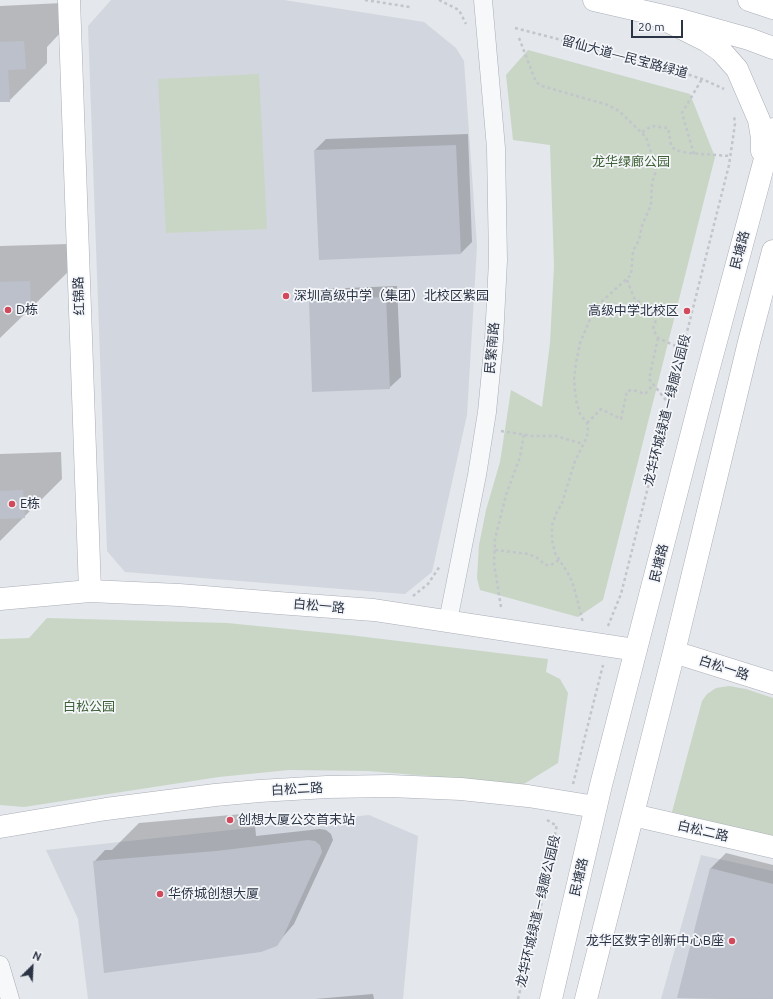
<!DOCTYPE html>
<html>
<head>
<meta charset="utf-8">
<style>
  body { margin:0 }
  #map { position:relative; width:773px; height:999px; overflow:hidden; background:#e4e7ec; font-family:Ubuntu,sans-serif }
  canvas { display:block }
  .north { position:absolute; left:12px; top:947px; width:40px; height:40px; -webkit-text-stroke:3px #f4f6f9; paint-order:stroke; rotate:24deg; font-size:11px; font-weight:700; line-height:16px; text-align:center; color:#2b3445 }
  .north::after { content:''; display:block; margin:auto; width:14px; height:18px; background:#2b3445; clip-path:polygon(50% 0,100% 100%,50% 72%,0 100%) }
  .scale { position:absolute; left:631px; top:20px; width:52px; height:18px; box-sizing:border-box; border:2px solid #2b3445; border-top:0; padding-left:5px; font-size:12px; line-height:14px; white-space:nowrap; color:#2b3445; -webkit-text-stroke:3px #f4f6f9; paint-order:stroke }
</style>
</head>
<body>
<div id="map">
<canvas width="773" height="999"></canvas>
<div class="north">N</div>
<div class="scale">20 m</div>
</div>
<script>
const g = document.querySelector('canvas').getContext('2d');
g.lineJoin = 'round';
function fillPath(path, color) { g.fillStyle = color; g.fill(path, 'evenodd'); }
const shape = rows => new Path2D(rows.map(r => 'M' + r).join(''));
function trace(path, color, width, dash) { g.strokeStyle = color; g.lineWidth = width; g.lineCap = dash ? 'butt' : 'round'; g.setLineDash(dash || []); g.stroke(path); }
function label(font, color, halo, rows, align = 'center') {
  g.font = font + ' Ubuntu,"Noto Sans SC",sans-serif'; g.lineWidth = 3.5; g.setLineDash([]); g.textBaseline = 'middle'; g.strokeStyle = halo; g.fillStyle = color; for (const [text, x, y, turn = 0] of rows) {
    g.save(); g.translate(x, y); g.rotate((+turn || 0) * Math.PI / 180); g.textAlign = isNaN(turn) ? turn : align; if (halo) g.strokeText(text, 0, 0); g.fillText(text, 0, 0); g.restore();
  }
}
fillPath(shape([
  [111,0,284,0,424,22,456,48,464,61,477,246,467,415,432,572,405,594,125,572,107,551,88,26],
  [369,815,418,836,403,999,88,999,78,919,46,850],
  [701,855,773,871,773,999,661,999]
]), '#d2d6de');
fillPath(shape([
  [528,50,690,94,715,157,603,600,578,617,480,590,477,578,479,545,486,510,500,462,511,390,542,407,550,343,554,266,550,145,513,140,506,75],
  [259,74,267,229,166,233,158,79],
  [47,618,227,623,349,635,548,659,546,672,560,679,568,693,558,763,524,784,368,771,289,770,219,777,24,807,0,805,0,639,29,638],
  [729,686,746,689,773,698,773,836,672,812,702,701,707,694,716,688]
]), '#c9d6c5');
fillPath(shape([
  [62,3,63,30,47,47,47,63,9,101,0,101,0,6],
  [468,134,472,242,461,253,315,150,326,139],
  [68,244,69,271,0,338,0,246],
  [397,286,401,377,389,388,310,300,321,289],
  [61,452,62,479,0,541,0,454],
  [254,813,256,836,320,829,326,830,331,834,333,840,294,924,276,945,94,862,105,850,112,850,139,823],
  [726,853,773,865,773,999,678,998,711,868],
  [373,994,374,999,315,999]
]), '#0003');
fillPath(shape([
  [24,41,26,69,8,70,10,102,0,102,0,42],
  [456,145,461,254,319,260,314,150],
  [30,281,31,310,0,311,0,282],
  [386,297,390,389,312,392,309,300],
  [23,490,25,518,0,519,0,491],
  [308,840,315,841,320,845,322,852,283,937,277,946,261,952,104,973,93,861,216,851],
  [710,868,773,884,773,999,677,998]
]), '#bbc0ca');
const street = shape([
  [448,621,477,475,487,412,494,340,498,260,496,148,483,0],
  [0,965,10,999]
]);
const secondary = shape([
  [69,0,90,591],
  [594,0,681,20,749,39,773,48],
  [749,0,773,8],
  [651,13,707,41,721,51,737,69,759,120,762,138,762,151],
  [0,599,90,591,179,595,278,603,374,610,636,650],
  [674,652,773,683],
  [633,815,773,847],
  [0,827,106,809,215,795,259,791,327,787,390,786,461,789,528,796,596,807],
  [551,999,601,785,704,386,773,129],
  [586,999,674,652,749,342,773,251]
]);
trace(street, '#a9aeb7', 19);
trace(secondary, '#a9aeb7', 23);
trace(shape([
  [365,0,410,7],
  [439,0,459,10,466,24],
  [515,28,665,67,702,79,724,89],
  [519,38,536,82,542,86,608,105,619,111,646,137,655,165,656,171,652,183,651,205,642,226,639,240,633,251,631,275,599,304,593,312,580,343,576,363,574,380,576,400,580,414,587,423,588,429,587,437,575,461,562,503,556,514,552,525,552,540,555,553,569,575,574,587,583,623],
  [642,132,652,126,668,128,671,145,675,150,688,153,730,156],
  [694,154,682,113,702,79],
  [627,280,635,300,648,305,657,317,653,329,658,338,682,349],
  [658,338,649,379,669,404],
  [587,423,601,409,621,419,627,391,633,390,645,394,654,384],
  [501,431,533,436,556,436,583,444],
  [495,550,529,554,539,559,545,565,551,565,559,560],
  [413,596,428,584,440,566],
  [501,607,494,563,495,539,506,495,520,457,524,434],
  [608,626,621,594,729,165,735,124,734,115],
  [573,784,603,665],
  [547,820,557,826],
  [518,999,543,897,557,824]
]), '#c2c5cb', 2.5, [3, 3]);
trace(street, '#f7f8fa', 18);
trace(secondary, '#fff', 22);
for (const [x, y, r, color] of [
  [286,296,4,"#d1495b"],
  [8,310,4,"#d1495b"],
  [687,311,4,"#d1495b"],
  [12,504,4,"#d1495b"],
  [230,820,4,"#d1495b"],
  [160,894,4,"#d1495b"],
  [732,941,4,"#d1495b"]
]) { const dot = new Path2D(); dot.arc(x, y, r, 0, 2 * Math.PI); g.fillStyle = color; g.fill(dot); trace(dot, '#f4f6f9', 1.5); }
label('13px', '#2b3445', '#f4f6f9', [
  ["留仙大道—民宝路绿道",625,57,15],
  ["民塘路",740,250,-75],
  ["红锦路",79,296,-92],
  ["民繁南路",492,348,-85],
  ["龙华环城绿道－绿廊公园段",667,410,-76],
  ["民塘路",659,563,-76],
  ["白松一路",319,606,5],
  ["白松一路",724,668,18],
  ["白松二路",297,789,-3],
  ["白松二路",703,831,13],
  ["民塘路",579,877,-77],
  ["龙华环城绿道－绿廊公园段",538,911,-77]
]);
label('13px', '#3f6138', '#f4f6f9', [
  ["龙华绿廊公园",631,162],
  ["白松公园",89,707]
]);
label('13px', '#2b3445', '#f4f6f9', [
  ["深圳高级中学（集团）北校区紫园",294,296],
  ["D栋",16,310],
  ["高级中学北校区",679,311,"right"],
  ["E栋",20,504],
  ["创想大厦公交首末站",238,820],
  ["华侨城创想大厦",168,894],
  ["龙华区数字创新中心B座",724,941,"right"]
], 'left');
</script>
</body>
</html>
